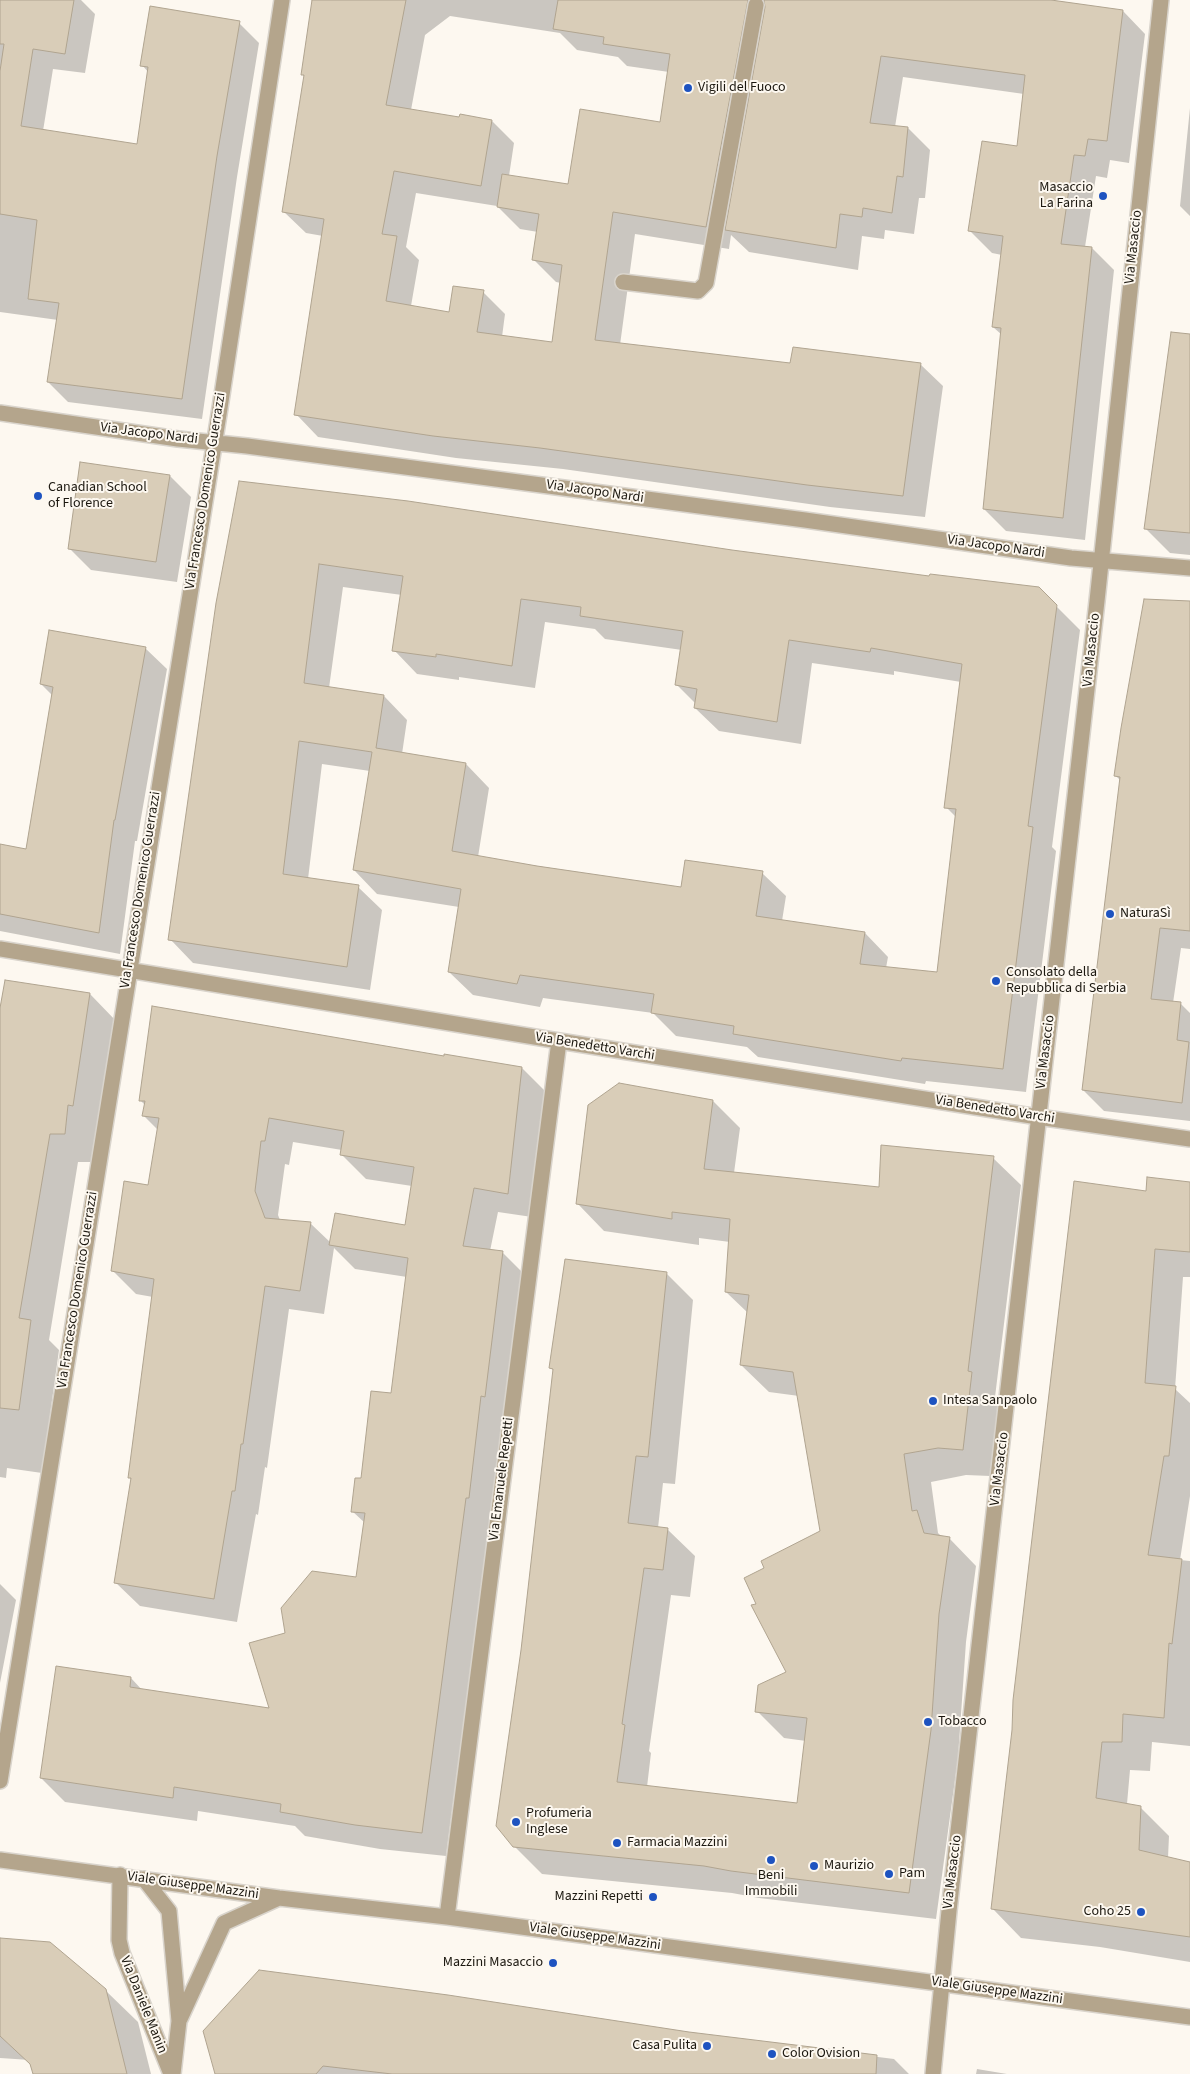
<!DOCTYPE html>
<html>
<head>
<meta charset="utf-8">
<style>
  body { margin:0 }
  canvas { display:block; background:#fdf8f0 }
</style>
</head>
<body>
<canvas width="1190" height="2074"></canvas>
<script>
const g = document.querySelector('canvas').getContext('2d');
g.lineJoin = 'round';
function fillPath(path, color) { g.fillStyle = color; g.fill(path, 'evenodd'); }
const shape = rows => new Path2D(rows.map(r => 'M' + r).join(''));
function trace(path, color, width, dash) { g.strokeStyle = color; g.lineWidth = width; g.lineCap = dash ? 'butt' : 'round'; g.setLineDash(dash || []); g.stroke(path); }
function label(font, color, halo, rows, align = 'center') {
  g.font = font + ' "Source Sans 3",sans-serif'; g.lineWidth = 4; g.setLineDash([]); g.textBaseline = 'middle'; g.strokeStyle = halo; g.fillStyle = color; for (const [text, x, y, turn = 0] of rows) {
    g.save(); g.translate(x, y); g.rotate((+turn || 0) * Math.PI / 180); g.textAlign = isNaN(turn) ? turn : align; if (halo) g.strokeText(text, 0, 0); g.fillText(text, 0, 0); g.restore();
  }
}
fillPath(shape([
  [0,0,81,0,95,14,85,73,53,69,43,131,138,145,149,73,142,65,239,23,259,43,237,177,202,419,68,402,48,382,58,320,0,312],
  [314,0,1049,0,1123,11,1145,34,1129,163,1110,160,1107,178,1096,176,1085,247,1092,248,1114,270,1085,540,1006,531,984,509,1002,335,993,327,1002,255,992,253,970,231,1018,148,1024,94,903,77,895,127,908,128,930,150,925,198,919,198,914,234,885,230,884,239,862,236,858,270,749,252,731,235,729,249,635,234,620,345,791,365,920,364,943,386,925,517,830,507,563,469,456,458,318,437,296,414,323,236,306,233,283,211,305,77,302,74],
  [450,16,560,33,577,50,618,57,627,66,669,72,661,123,569,186,509,176,514,143,492,121,460,119,411,110,425,35],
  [416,193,497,206,520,229,538,232,534,260,556,282,561,283,553,343,502,337,505,314,483,292,450,314,411,306,419,260,406,247],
  [1190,108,1190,216,1180,206],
  [1190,346,1190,555,1170,553,1146,529],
  [170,476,191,497,177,582,91,570,70,549],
  [240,482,732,551,930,577,1039,589,1080,630,1052,847,1056,851,1026,1092,926,1081,925,1084,758,1057,747,1047,676,1036,653,1013,543,998,540,1007,473,995,449,972,459,907,377,894,354,870,370,771,322,764,308,879,358,887,382,910,370,990,193,963,170,939],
  [343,587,402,595,394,650,417,674,459,680,459,677,535,688,545,622,595,629,605,639,682,650,677,685,696,704,695,708,719,731,801,744,812,663,894,675,894,671,961,682,946,807,957,818,938,974,886,968,888,957,865,933,782,921,786,896,762,873,682,888,478,857,489,788,466,764,402,754,407,720,384,696,329,688],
  [1190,603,1190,949,1181,948,1173,1003,1181,1004,1190,1013,1190,1121,1104,1111,1083,1090,1121,781,1116,776],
  [145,648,167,669,137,841,135,841,120,954,0,931,0,845,27,850,53,696,41,684],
  [90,994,118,1023,93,1162,78,1162,49,1340,59,1350,42,1473,7,1468,6,1478,0,1477,0,1015],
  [445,1058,522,1068,546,1092,532,1217,498,1212,490,1251,502,1252,526,1276,493,1522,490,1521,446,1856,380,1849,305,1836,295,1826,198,1811,197,1821,65,1802,41,1778,131,1678,143,1691,271,1710,287,1634,357,1578,365,1523,352,1511,392,1395,407,1277,355,1269,334,1248,324,1314,289,1309,267,1468,265,1467,258,1515,256,1514,237,1622,140,1606,115,1582,132,1481,129,1477,153,1297,136,1294,112,1270,149,1187,158,1130,144,1116,146,1106,140,1100],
  [293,1142,342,1150,342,1155,366,1179,412,1186,406,1226,331,1243,310,1223,280,1220,278,1215,285,1164,289,1165],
  [713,1101,740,1128,734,1173,881,1188,993,1158,1021,1185,995,1397,999,1400,990,1476,966,1475,931,1482,938,1533,942,1537,949,1538,976,1566,966,1642,958,1758,936,1919,759,1898,732,1893,542,1874,514,1846,522,1650,554,1371,551,1368,666,1273,693,1300,675,1484,663,1483,658,1528,667,1529,695,1556,690,1597,671,1595,649,1751,651,1753,647,1787,798,1804,806,1741,784,1738,757,1711,788,1672,758,1604,821,1532,799,1396,769,1392,741,1365,748,1313,726,1292,730,1242,699,1238,699,1245,604,1231,577,1203],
  [1190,1184,1190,1277,1183,1277,1175,1389,1190,1403,1190,1496,1180,1560,1190,1561,1190,1746,1152,1742,1150,1771,1130,1770,1127,1804,1140,1807,1169,1836,1168,1858,1190,1862,1190,1962,1100,1947,1021,1938,993,1909,1147,1192],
  [0,1584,16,1600,0,1683],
  [0,1940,105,1990,138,2022,151,2074,34,2074,30,2060,0,2058],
  [689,2033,894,2059,909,2074,216,2074],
  [977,2069,1007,2074,976,2074]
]), '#0003');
const building = shape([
  [0,0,74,0,65,54,33,49,21,126,137,144,148,67,140,66,150,6,240,21,217,156,182,399,47,382,59,303,28,299,37,220,0,214,0,71,4,44,0,44,0,0],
  [312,0,406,0,386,105,459,117,460,114,492,120,481,186,394,171,382,234,397,236,386,301,449,312,453,286,484,290,477,332,552,342,562,265,532,260,539,214,497,207,502,174,568,184,580,109,660,122,670,54,603,44,604,37,553,29,558,0,748,0,706,227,613,212,595,340,790,363,793,347,921,363,903,496,807,485,540,448,433,436,294,415,324,219,282,212,304,75,301,75,312,0],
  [764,0,1051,0,1123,10,1107,141,1088,139,1085,156,1074,155,1061,244,1092,247,1063,518,983,509,1001,328,992,327,1003,236,968,231,982,141,1017,146,1025,75,881,56,870,123,908,127,903,177,897,176,892,213,863,208,862,217,840,214,836,248,725,230,765,7,764,0],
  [1171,332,1190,334,1190,533,1144,529,1171,332],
  [80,462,170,475,156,562,68,549,80,462],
  [239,481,408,501,732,550,929,576,930,574,1039,587,1057,605,1028,826,1033,827,1003,1069,902,1058,901,1061,733,1034,734,1026,651,1013,654,994,520,975,517,984,448,972,461,889,353,870,372,752,299,741,283,874,359,885,347,967,168,940,216,603,239,481],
  [319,564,403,576,392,651,436,657,436,654,512,666,521,599,581,607,580,616,683,631,675,685,697,689,694,708,777,722,789,640,870,652,871,648,962,664,944,808,956,809,937,972,860,964,865,932,756,916,763,871,685,860,681,887,537,866,452,851,466,763,376,748,384,695,304,683,319,564],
  [1144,599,1190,601,1190,931,1160,928,1151,999,1181,1002,1177,1040,1189,1042,1182,1103,1082,1090,1120,777,1114,776,1121,728,1144,599],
  [49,630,146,647,115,820,114,820,99,933,0,914,0,844,26,849,53,687,40,684,49,630],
  [5,980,90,993,73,1106,68,1105,65,1134,50,1134,19,1318,31,1320,19,1410,0,1408,0,1008,5,980],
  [152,1006,444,1056,444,1054,522,1067,508,1194,474,1188,463,1246,503,1251,485,1397,481,1396,469,1498,466,1498,422,1833,355,1825,280,1812,281,1804,174,1787,173,1798,40,1778,56,1666,131,1677,130,1687,269,1708,249,1643,285,1633,281,1608,312,1571,356,1577,365,1513,351,1512,355,1478,361,1478,371,1391,391,1393,408,1258,329,1245,335,1213,405,1225,414,1167,340,1155,344,1131,269,1118,265,1141,261,1141,255,1191,265,1218,311,1222,300,1291,265,1286,243,1444,241,1444,235,1491,232,1491,214,1599,114,1583,131,1478,128,1478,154,1279,111,1271,124,1181,148,1185,159,1118,142,1116,145,1101,139,1101,152,1006],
  [619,1083,713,1100,704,1169,879,1187,881,1145,994,1156,968,1371,972,1372,963,1450,938,1448,904,1454,912,1511,917,1510,924,1533,950,1537,939,1614,931,1730,909,1893,731,1871,704,1866,513,1847,496,1826,521,1650,553,1369,549,1368,565,1259,667,1272,648,1457,636,1456,628,1523,668,1528,663,1570,644,1568,622,1724,625,1725,617,1782,797,1803,807,1718,755,1712,758,1685,786,1672,751,1605,756,1604,744,1578,764,1568,761,1561,820,1531,793,1372,740,1365,749,1295,725,1292,730,1219,672,1212,672,1219,576,1204,588,1105,619,1083],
  [1147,1177,1190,1182,1190,1252,1155,1249,1145,1383,1176,1386,1169,1456,1164,1456,1148,1555,1182,1559,1172,1644,1169,1643,1164,1718,1123,1714,1122,1742,1102,1742,1096,1798,1141,1806,1139,1850,1190,1862,1190,1937,991,1909,1012,1730,1013,1700,1074,1181,1146,1191,1147,1177],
  [0,1938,50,1942,106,1989,127,2074,33,2074,30,2064,0,2036,0,1938],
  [259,1970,448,1995,689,2032,877,2055,876,2074,392,2074,323,2066,316,2074,215,2074,203,2031,259,1970]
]);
fillPath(building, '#d9cdb8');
trace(building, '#b0a490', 1);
const service = shape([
  [623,282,698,291,706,283,756,5]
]);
const minor = shape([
  [0,413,178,439,247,446,805,520,1071,558,1190,568],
  [0,949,559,1041,1038,1117,1190,1139],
  [0,1781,220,408,282,0],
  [0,1860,279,1898,447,1917,1190,2017],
  [120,1875,119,1940,122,1953,171,2074],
  [144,1879,169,1911,179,2021,173,2074],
  [447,1917,559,1041],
  [180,2019,224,1923,279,1898],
  [933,2074,949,1911,1097,601,1161,0]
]);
trace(service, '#d9d4cc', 18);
trace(minor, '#d9d4cc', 18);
trace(service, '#b4a58c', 15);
trace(minor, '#b4a58c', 15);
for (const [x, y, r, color] of [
  [688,88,5,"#1e53c0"],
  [1103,196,5,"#1e53c0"],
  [38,496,5,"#1e53c0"],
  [1110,914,5,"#1e53c0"],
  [996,981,5,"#1e53c0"],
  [933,1401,5,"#1e53c0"],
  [928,1722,5,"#1e53c0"],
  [516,1822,5,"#1e53c0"],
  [617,1843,5,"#1e53c0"],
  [771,1860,5,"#1e53c0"],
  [814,1866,5,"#1e53c0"],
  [889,1874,5,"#1e53c0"],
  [653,1897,5,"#1e53c0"],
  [1141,1912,5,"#1e53c0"],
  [553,1963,5,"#1e53c0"],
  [707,2046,5,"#1e53c0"],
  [772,2054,5,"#1e53c0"]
]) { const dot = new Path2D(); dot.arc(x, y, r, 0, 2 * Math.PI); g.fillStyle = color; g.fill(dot); trace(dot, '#fdf8f0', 2); }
label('14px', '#1b170f', '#fdf8f0', [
  ["Vigili del Fuoco",698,88],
  ["Masaccio",1093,188,"right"],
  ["La Farina",1093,204,"right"],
  ["Canadian School",48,488],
  ["of Florence",48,504],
  ["NaturaSì",1120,914],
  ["Consolato della",1006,973],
  ["Repubblica di Serbia",1006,989],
  ["Intesa Sanpaolo",943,1401],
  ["Tobacco",938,1722],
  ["Profumeria",526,1814],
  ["Inglese",526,1830],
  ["Farmacia Mazzini",627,1843],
  ["Maurizio",824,1866],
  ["Pam",899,1874],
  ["Beni",771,1876,"center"],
  ["Immobili",771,1892,"center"],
  ["Mazzini Repetti",643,1897,"right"],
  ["Coho 25",1131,1912,"right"],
  ["Mazzini Masaccio",543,1963,"right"],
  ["Casa Pulita",697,2046,"right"],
  ["Color Ovision",782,2054]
], 'left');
label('14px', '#1b170f', '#fdf8f0', [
  ["Via Masaccio",1134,247,-84],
  ["Via Jacopo Nardi",149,434,7],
  ["Via Francesco Domenico Guerrazzi",206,491,-81],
  ["Via Jacopo Nardi",595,492,8],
  ["Via Jacopo Nardi",996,547,8],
  ["Via Masaccio",1092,650,-84],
  ["Via Francesco Domenico Guerrazzi",141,890,-81],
  ["Via Benedetto Varchi",595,1047,9],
  ["Via Masaccio",1046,1052,-83],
  ["Via Benedetto Varchi",995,1110,9],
  ["Via Francesco Domenico Guerrazzi",78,1290,-81],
  ["Via Masaccio",1000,1469,-83],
  ["Via Emanuele Repetti",502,1479,-83],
  ["Via Masaccio",953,1872,-83],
  ["Viale Giuseppe Mazzini",193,1886,8],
  ["Viale Giuseppe Mazzini",595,1937,8],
  ["Viale Giuseppe Mazzini",997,1991,8],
  ["Via Daniele Manin",143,2005,68]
]);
</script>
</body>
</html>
